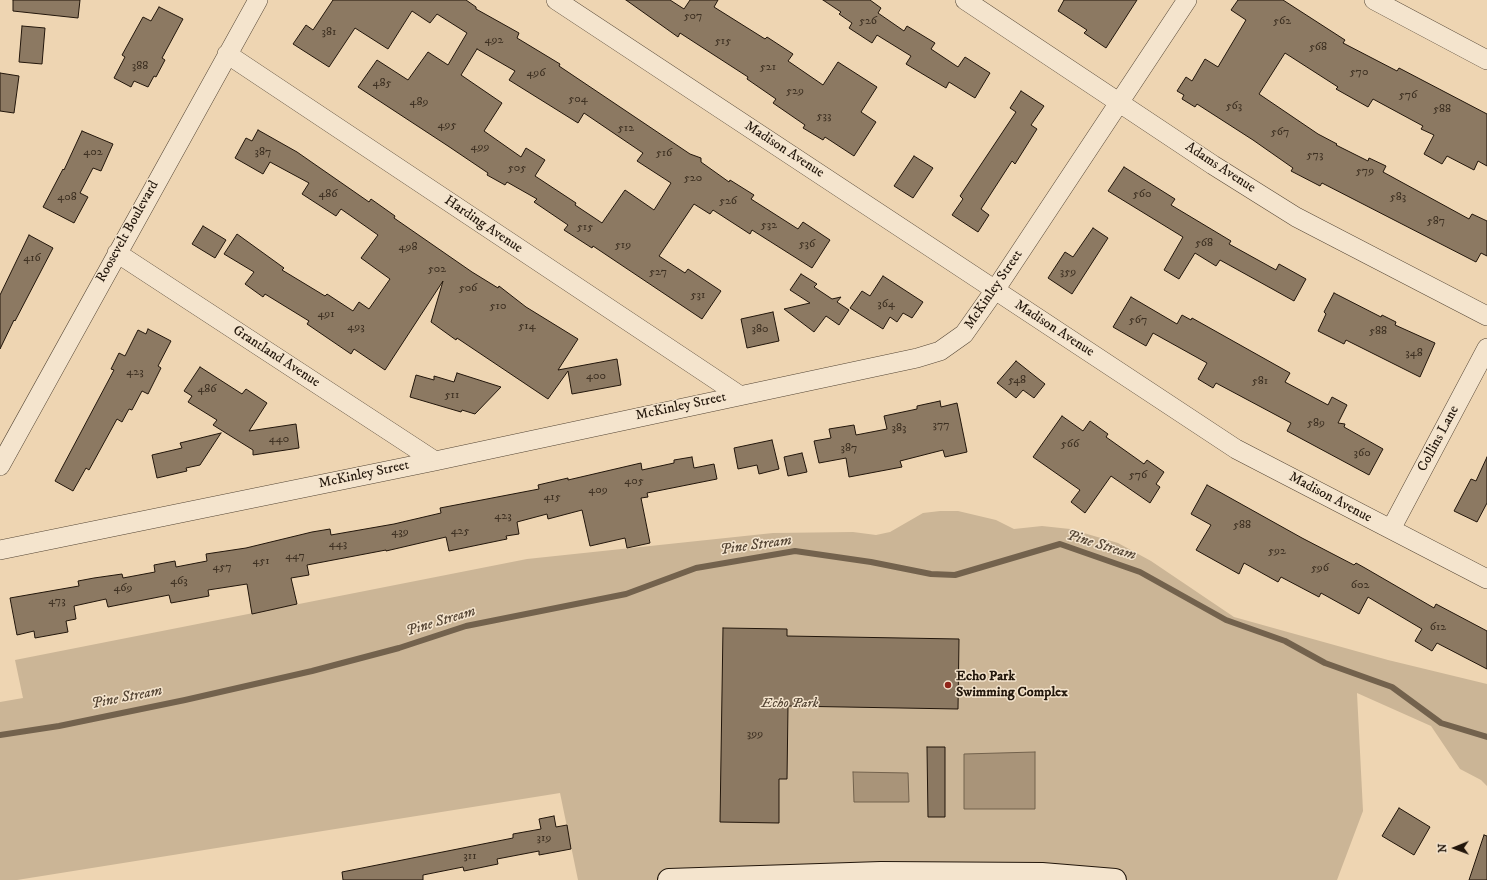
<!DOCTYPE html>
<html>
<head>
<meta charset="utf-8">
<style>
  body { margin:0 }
  #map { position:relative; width:1487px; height:880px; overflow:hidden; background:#eed5b2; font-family:"IM FELL DW Pica",serif }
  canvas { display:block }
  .north { position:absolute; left:1435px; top:828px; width:40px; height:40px; -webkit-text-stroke:3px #f4e4cd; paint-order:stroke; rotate:269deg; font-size:11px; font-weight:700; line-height:16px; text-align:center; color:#22160b }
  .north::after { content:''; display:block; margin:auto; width:14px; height:18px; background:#22160b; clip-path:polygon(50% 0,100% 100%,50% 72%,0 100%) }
</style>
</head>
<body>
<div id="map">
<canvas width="1487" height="880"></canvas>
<div class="north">N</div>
</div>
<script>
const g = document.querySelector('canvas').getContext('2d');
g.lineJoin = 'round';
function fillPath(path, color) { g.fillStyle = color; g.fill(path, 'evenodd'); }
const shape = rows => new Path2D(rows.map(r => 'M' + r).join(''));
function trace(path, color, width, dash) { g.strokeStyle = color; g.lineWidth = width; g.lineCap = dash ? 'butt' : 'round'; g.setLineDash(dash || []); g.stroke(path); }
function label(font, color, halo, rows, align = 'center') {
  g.font = font + ' "IM FELL DW Pica",serif'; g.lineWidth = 3; g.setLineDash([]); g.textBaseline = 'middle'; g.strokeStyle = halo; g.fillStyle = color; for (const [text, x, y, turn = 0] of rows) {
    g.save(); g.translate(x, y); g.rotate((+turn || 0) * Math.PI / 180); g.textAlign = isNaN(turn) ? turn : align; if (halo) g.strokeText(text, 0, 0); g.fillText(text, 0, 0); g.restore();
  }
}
fillPath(shape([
  [940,511,958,511,996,520,1014,529,1042,526,1070,529,1118,543,1151,561,1234,617,1388,660,1487,684,1487,786,1481,780,1460,769,1431,726,1357,693,1363,811,1337,880,578,880,560,793,17,880,0,880,0,702,23,698,15,660,527,559,773,533,853,532,876,535,890,532,923,513]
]), '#cbb596');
const water = shape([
  [1035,752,1035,809,964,809,964,754,1035,752],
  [853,772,908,773,909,802,854,802,853,772]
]);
fillPath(water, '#a99479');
trace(water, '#73624d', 1);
trace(shape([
  [0,735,59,726,185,700,312,671,399,648,466,626,626,594,696,568,795,551,871,562,931,574,955,575,1060,544,1140,572,1226,620,1285,641,1325,663,1392,687,1441,723,1487,737]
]), '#73624d', 6);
const building = shape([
  [13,0,80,0,78,18,13,11,13,0],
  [333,0,466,0,476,7,476,9,519,33,517,38,560,64,559,66,690,154,701,158,701,162,729,182,730,180,754,195,751,199,798,229,803,222,830,240,812,268,752,230,750,234,713,210,710,214,694,204,659,256,685,273,688,269,721,291,702,319,593,246,592,248,564,230,568,225,534,202,537,199,507,182,505,185,487,175,488,173,448,146,358,87,377,60,408,80,428,52,448,65,467,33,437,14,430,23,412,11,388,49,355,28,329,67,293,44,306,25,313,30,333,0],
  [477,49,515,71,509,80,578,123,584,113,643,153,637,161,671,183,654,210,625,190,602,223,575,205,576,203,535,176,545,160,526,148,521,157,484,131,502,103,461,75,477,49],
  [626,0,670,0,684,9,690,0,718,0,714,7,765,39,767,37,793,54,788,61,823,85,838,62,877,87,861,112,876,122,854,156,825,137,823,140,803,128,805,125,773,103,776,99,747,79,748,77,680,33,678,37,626,0],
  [823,0,870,0,881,8,878,13,904,31,907,26,935,43,931,49,958,67,965,57,990,73,975,98,949,82,946,88,906,64,911,56,877,35,872,43,849,28,852,23,839,14,841,12,823,0],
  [1064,0,1137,0,1106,48,1084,33,1087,30,1058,11,1064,0],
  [1238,0,1283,0,1345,40,1343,43,1397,71,1399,68,1487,114,1487,166,1478,161,1474,170,1447,156,1442,164,1424,154,1434,135,1421,129,1423,126,1373,99,1368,107,1336,89,1338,87,1285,53,1259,94,1318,134,1337,144,1336,145,1368,161,1369,158,1386,166,1383,172,1469,219,1472,214,1487,221,1487,256,1481,253,1476,262,1322,183,1320,186,1291,171,1293,168,1253,140,1197,104,1195,107,1182,99,1184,95,1177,91,1186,77,1192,81,1205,59,1218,67,1246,20,1231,10,1238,0],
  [159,7,183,19,162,58,165,60,156,77,154,76,148,87,134,81,131,87,114,78,125,57,122,55,143,17,151,21,159,7],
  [22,26,45,28,42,64,19,62,22,26],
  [0,73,19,76,14,113,0,111,0,73],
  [1021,91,1044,106,1031,125,1037,129,1015,164,1012,161,981,209,989,215,978,232,952,215,963,199,960,196,1016,112,1010,108,1021,91],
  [258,130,297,152,369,202,371,199,395,216,394,218,472,272,498,288,499,286,526,307,578,339,558,370,617,359,621,385,572,394,568,371,548,399,457,338,456,340,431,322,443,281,385,370,354,349,351,354,307,324,309,321,265,294,263,297,245,284,254,272,224,254,237,234,284,268,282,270,325,296,327,294,353,311,359,302,369,309,390,279,361,258,378,235,341,209,336,216,302,194,309,183,270,162,263,174,235,158,246,138,252,141,258,130],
  [82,131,113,144,101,171,93,168,80,193,88,197,74,223,43,207,63,169,64,170,82,131],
  [914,156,933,168,913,198,894,186,914,156],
  [1124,167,1175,199,1171,205,1231,241,1229,244,1276,270,1279,264,1306,279,1294,301,1220,260,1216,266,1195,253,1179,279,1164,270,1183,237,1108,191,1124,167],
  [203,226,226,240,215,258,192,244,203,226],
  [1093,228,1108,238,1072,294,1048,278,1065,252,1073,257,1093,228],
  [29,235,53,248,15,321,14,320,0,349,0,295,29,235],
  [801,274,817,284,814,287,832,299,841,297,837,302,849,310,839,325,826,316,814,332,784,309,810,303,790,290,801,274],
  [883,276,923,302,912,318,903,313,897,322,890,317,883,329,850,308,862,291,870,296,883,276],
  [1334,293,1381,317,1382,315,1396,322,1395,325,1435,343,1420,377,1346,340,1344,344,1318,331,1326,314,1324,312,1334,293],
  [1131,297,1177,324,1182,315,1191,320,1192,318,1290,373,1285,382,1328,405,1332,397,1347,405,1338,423,1345,424,1344,427,1383,449,1369,475,1287,431,1291,423,1216,383,1213,388,1198,379,1207,363,1153,333,1146,346,1113,327,1131,297],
  [773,312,779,341,747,348,741,319,773,312],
  [148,329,171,341,158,366,161,368,148,394,142,391,132,410,129,409,122,422,117,419,89,470,86,468,73,491,55,481,114,370,111,369,119,353,125,356,138,330,146,334,148,329],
  [1016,361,1045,384,1034,398,1023,390,1016,398,997,383,1016,361],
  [200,367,242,394,246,389,267,403,249,431,296,424,299,448,253,455,253,450,213,425,217,420,188,402,192,396,184,391,200,367],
  [457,373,501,387,475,414,462,410,461,412,410,397,416,375,434,380,434,376,454,382,457,373],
  [940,401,941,407,957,403,967,452,945,457,943,450,900,461,902,467,849,477,846,458,819,463,814,441,831,438,829,429,854,425,856,435,887,429,884,416,917,409,917,406,940,401],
  [1062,416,1083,431,1090,421,1108,434,1106,437,1144,464,1147,460,1164,472,1156,484,1160,487,1150,503,1111,476,1085,513,1071,502,1080,490,1033,457,1062,416],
  [221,433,200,465,186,468,187,471,157,478,152,455,182,448,180,443,221,433],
  [772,440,779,469,759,474,757,465,738,469,734,448,772,440],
  [802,453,807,472,788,476,784,457,802,453],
  [692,457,694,468,714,464,717,479,647,493,648,497,641,498,650,543,627,548,625,538,590,546,582,510,548,519,547,514,517,522,519,534,506,536,507,539,449,551,446,537,386,551,386,550,307,565,309,575,291,578,297,604,252,614,247,584,208,590,209,596,171,603,169,595,108,607,106,599,74,606,76,619,66,621,68,632,35,638,34,631,17,635,10,598,79,586,78,581,94,578,122,574,123,578,155,572,154,565,175,561,176,567,207,561,206,554,246,548,312,532,330,529,331,535,394,524,441,513,440,508,539,489,538,485,568,478,568,480,641,463,642,470,674,463,674,460,692,457],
  [1487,457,1487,503,1477,522,1454,511,1471,479,1476,481,1487,457],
  [1207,485,1302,538,1354,565,1356,563,1365,568,1434,608,1436,604,1487,631,1487,669,1437,643,1432,651,1415,641,1422,629,1368,597,1359,614,1321,593,1319,597,1281,577,1278,582,1244,563,1239,574,1196,550,1211,525,1191,514,1207,485],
  [723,628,787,629,787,636,959,639,958,709,788,706,787,779,779,779,779,823,720,822,723,628],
  [927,747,945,747,945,817,928,817,927,747],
  [1399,808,1430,827,1414,855,1382,836,1399,808],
  [554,816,556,827,567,825,571,849,539,855,539,851,497,859,498,864,464,871,463,867,423,875,423,880,343,880,342,872,513,838,513,834,541,829,539,819,554,816],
  [1484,835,1487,836,1487,880,1469,880,1484,835]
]);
fillPath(building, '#8c7962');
trace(building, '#22160b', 1);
const minor = shape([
  [556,0,1236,449,1487,579],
  [965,0,1213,165,1296,217,1487,316],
  [1374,0,1487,60],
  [227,54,739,395],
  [117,253,435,461],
  [0,466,258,0],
  [1391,529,1487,348],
  [0,550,435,461,917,358,940,351,964,334,995,290,1187,0]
]);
const secondary = shape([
  [669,880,881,873,1042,874,1115,880]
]);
trace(minor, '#554635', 20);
trace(secondary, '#22160b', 24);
trace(minor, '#f4e4cd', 19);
trace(secondary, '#f4e4cd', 22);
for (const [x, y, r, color] of [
  [948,685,4,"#8f2418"]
]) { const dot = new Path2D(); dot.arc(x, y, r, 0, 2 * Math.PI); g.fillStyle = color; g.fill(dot); trace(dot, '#f4e4cd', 1.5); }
label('12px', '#3c2f21', null, [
  ["507",693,17],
  ["526",868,22],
  ["562",1282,22],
  ["381",329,33],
  ["492",494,41],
  ["515",723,42],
  ["568",1318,48],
  ["388",140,67],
  ["521",768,68],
  ["570",1359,73],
  ["496",536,74],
  ["485",382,84],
  ["529",795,92],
  ["576",1408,96],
  ["504",578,100],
  ["489",419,103],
  ["563",1234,107],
  ["588",1442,110],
  ["533",824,117],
  ["495",447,126],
  ["512",626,129],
  ["567",1280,133],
  ["499",480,148],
  ["402",93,153],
  ["387",263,153],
  ["516",664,154],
  ["573",1315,156],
  ["505",517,169],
  ["579",1365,172],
  ["520",693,179],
  ["486",328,195],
  ["560",1142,195],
  ["408",67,198],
  ["583",1398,198],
  ["526",728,202],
  ["587",1436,222],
  ["532",769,226],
  ["515",585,228],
  ["568",1204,244],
  ["536",807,245],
  ["519",623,246],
  ["498",408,248],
  ["416",32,259],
  ["502",437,270],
  ["527",658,273],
  ["359",1068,273],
  ["506",468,289],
  ["531",698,296],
  ["364",886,305],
  ["510",498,307],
  ["491",326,315],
  ["567",1138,321],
  ["514",527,327],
  ["493",356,328],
  ["380",760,330],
  ["588",1378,332],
  ["348",1414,354],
  ["423",135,373],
  ["400",596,377],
  ["548",1017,381],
  ["581",1260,382],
  ["486",207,390],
  ["511",452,396],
  ["589",1316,424],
  ["377",941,426],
  ["383",899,429],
  ["440",279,440],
  ["566",1070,445],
  ["387",849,449],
  ["360",1362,454],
  ["576",1138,476],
  ["405",634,482],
  ["409",598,491],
  ["415",552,498],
  ["423",503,517],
  ["588",1242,526],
  ["425",460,532],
  ["439",400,533],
  ["443",338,545],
  ["592",1277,552],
  ["447",295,557],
  ["451",261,562],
  ["457",222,568],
  ["596",1320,569],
  ["463",179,582],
  ["602",1360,586],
  ["469",123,589],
  ["473",57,602],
  ["612",1438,628],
  ["399",755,735],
  ["319",544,839],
  ["311",470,857]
]);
label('14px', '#22160b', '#f4e4cd', [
  ["Madison Avenue",784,150,33],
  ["Adams Avenue",1220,168,33],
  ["Harding Avenue",483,225,34],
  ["Roosevelt Boulevard",128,232,-61],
  ["McKinley Street",994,290,-56],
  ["Madison Avenue",1054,329,33],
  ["Grantland Avenue",276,357,33],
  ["McKinley Street",681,407,-12],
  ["Collins Lane",1439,439,-62],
  ["McKinley Street",364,475,-12],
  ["Madison Avenue",1330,498,28]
]);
label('bold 14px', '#22160b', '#f4e4cd', [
  ["Echo Park",956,677],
  ["Swimming Complex",956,693]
], 'left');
label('italic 14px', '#554635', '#f4e4cd', [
  ["Echo Park",790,704]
]);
label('italic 15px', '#584837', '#f4e4cd', [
  ["Pine Stream",756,546,-8],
  ["Pine Stream",1101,546,17],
  ["Pine Stream",441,622,-17],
  ["Pine Stream",127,698,-11]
]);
</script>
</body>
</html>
